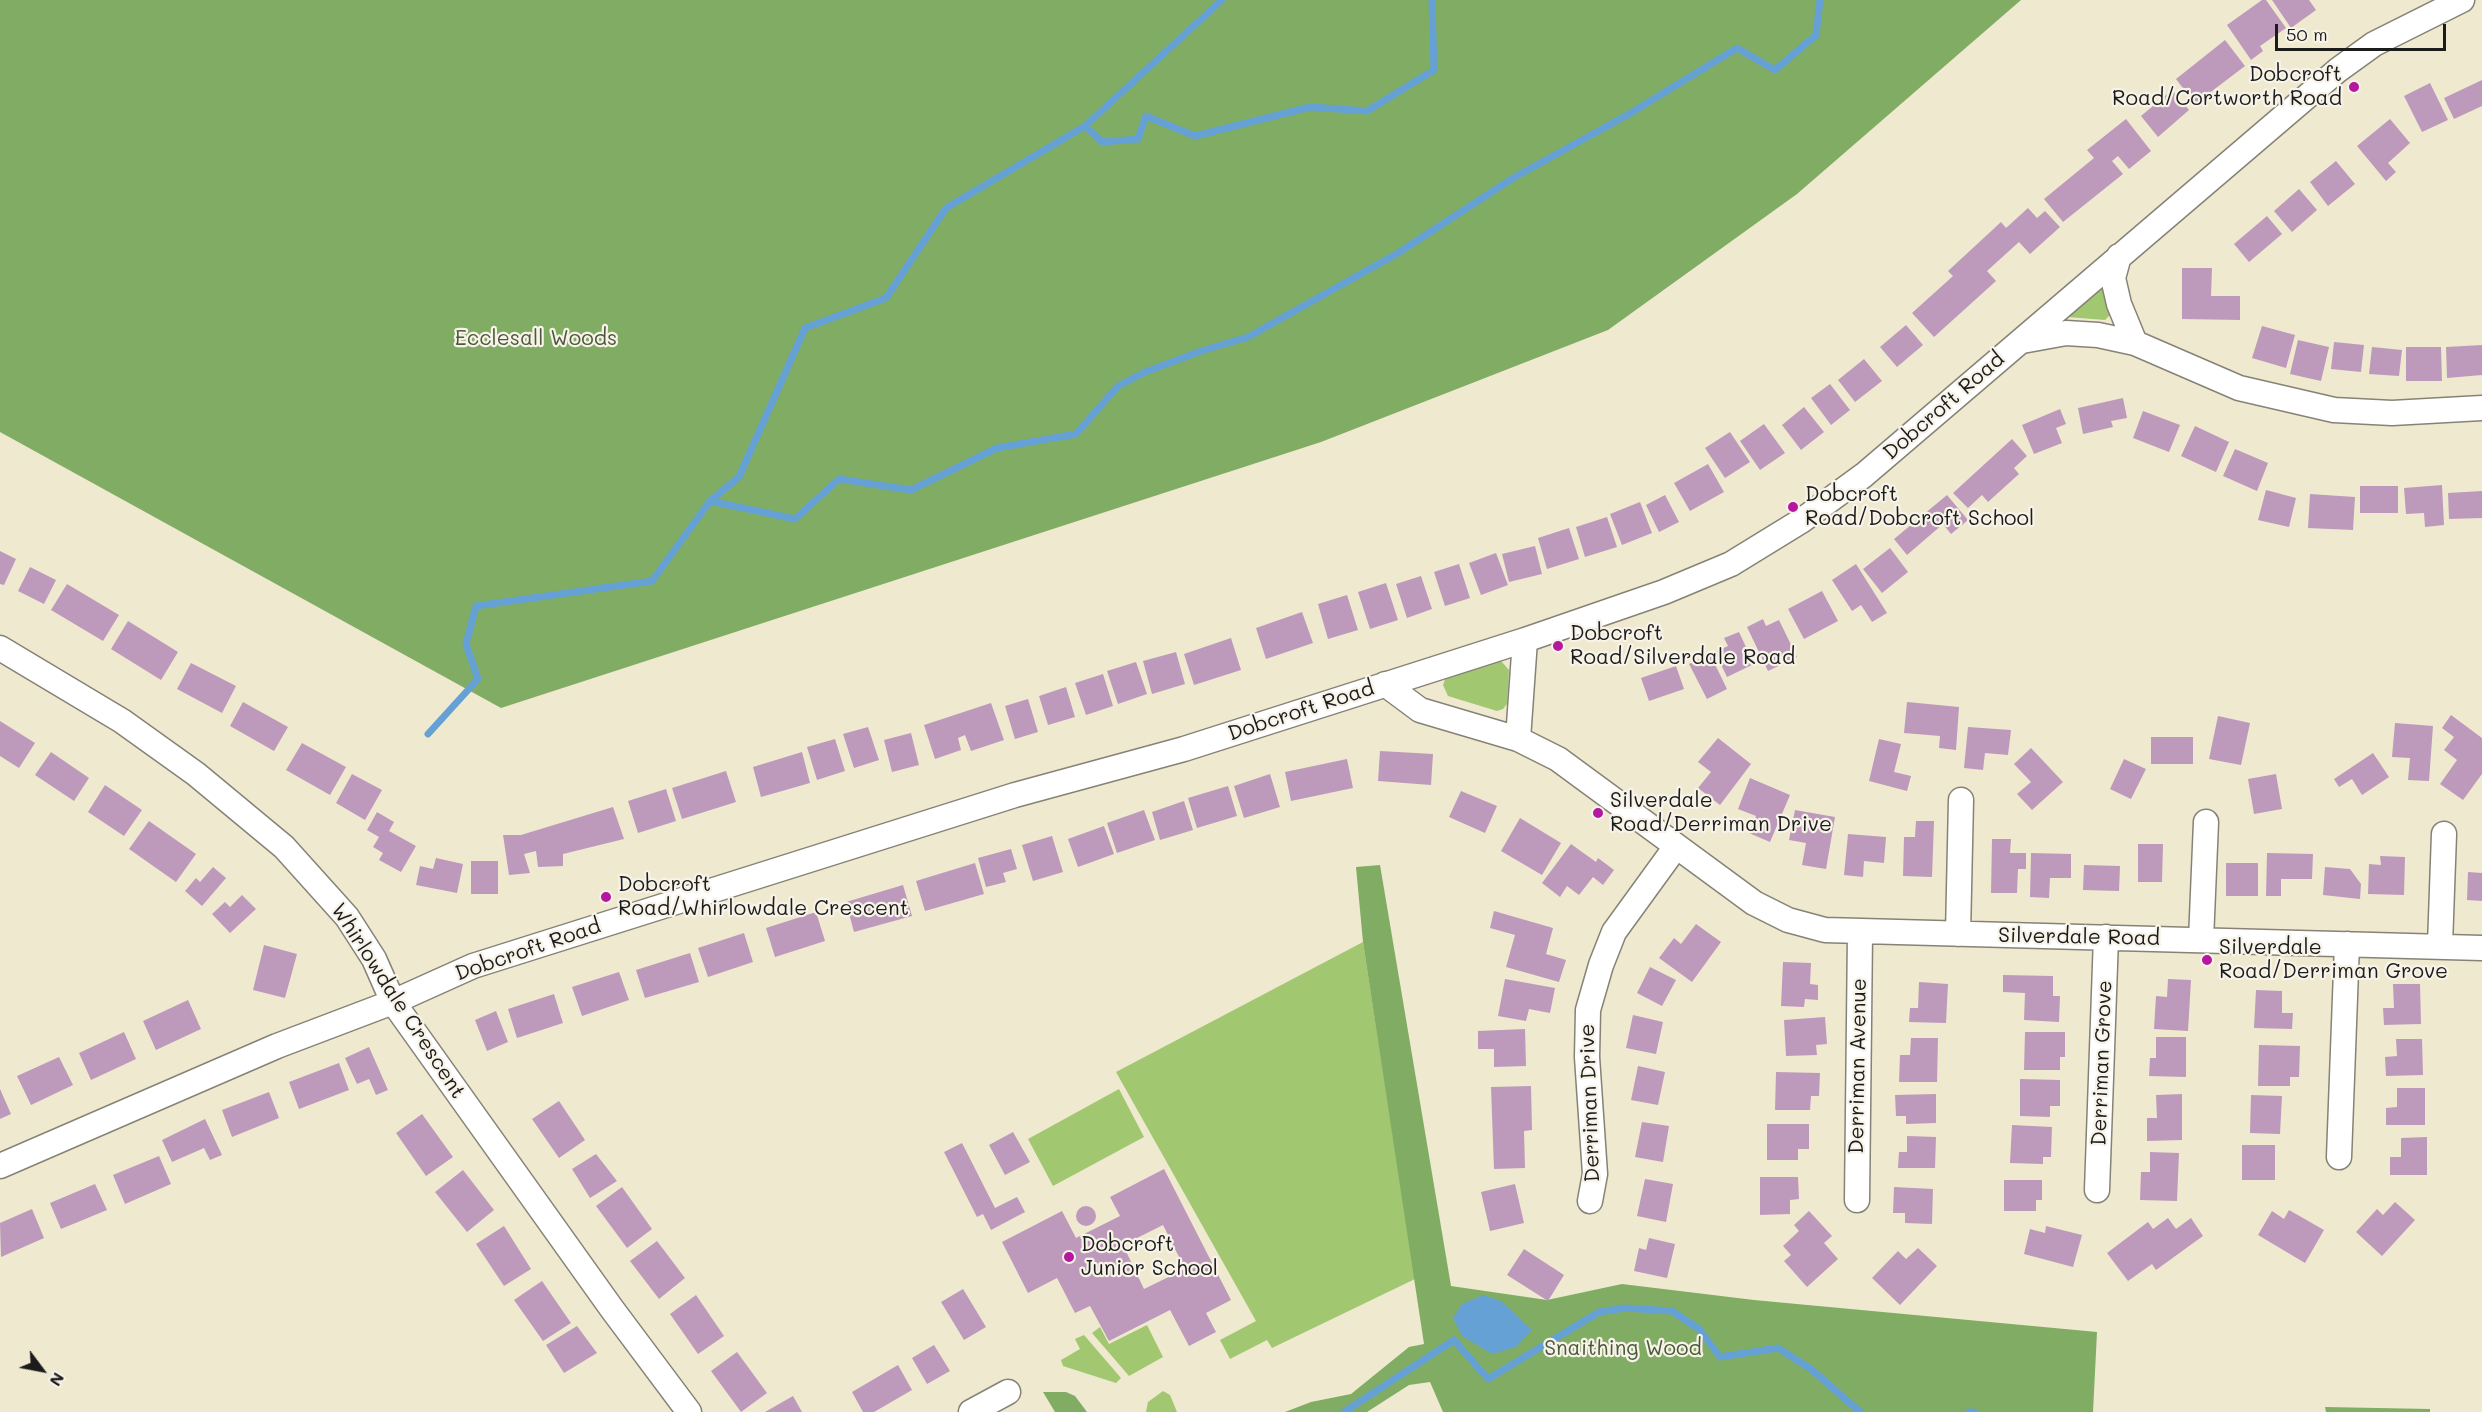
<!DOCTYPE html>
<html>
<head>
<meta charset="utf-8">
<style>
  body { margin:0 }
  #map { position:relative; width:2482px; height:1412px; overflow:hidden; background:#efe9d0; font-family:Mali,sans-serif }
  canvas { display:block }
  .north { position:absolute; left:12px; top:1340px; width:60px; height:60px; -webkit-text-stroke:4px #f7f3e8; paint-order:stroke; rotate:122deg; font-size:16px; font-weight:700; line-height:24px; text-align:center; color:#1c1c1c }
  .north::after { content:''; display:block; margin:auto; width:21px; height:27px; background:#1c1c1c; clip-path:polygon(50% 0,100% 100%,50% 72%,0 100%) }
  .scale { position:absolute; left:2275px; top:24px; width:171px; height:27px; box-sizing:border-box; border:3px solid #1c1c1c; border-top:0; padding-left:8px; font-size:18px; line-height:21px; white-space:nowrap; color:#1c1c1c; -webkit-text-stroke:4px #f7f3e8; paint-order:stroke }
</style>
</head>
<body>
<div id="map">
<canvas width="2482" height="1412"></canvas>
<div class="north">N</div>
<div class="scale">50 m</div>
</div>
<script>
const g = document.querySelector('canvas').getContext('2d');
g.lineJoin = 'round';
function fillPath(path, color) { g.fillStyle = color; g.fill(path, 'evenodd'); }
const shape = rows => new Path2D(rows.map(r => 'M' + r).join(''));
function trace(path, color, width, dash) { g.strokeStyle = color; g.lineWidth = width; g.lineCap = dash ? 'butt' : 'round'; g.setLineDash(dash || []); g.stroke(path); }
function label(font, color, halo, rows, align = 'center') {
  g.font = font + ' Mali,sans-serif'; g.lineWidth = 4.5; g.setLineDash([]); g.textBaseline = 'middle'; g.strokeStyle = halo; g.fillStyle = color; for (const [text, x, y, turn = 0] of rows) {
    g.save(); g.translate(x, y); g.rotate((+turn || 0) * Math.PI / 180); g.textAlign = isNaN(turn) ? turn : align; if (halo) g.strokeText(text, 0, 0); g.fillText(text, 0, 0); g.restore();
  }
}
fillPath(shape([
  [2101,284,2111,314,2105,320,2067,317],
  [1486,662,1502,662,1509,670,1507,704,1503,709,1497,711,1448,696,1443,685,1446,677],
  [1363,942,1415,1279,1272,1348,1267,1340,1230,1359,1220,1340,1256,1321,1116,1072],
  [1119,1089,1144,1137,1053,1186,1028,1139],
  [1147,1325,1163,1357,1129,1376,1092,1333,1100,1327,1109,1344],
  [1084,1335,1121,1378,1116,1383,1063,1366,1061,1360,1080,1349,1075,1339],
  [1163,1391,1170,1395,1177,1412,1146,1412,1148,1402]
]), '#a2c771');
fillPath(shape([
  [0,0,2021,0,1797,194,1608,330,1321,442,501,708,0,432],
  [1380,865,1451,1286,1547,1300,1622,1284,1754,1300,2097,1332,2093,1412,1443,1412,1430,1382,1409,1385,1367,1412,1285,1412,1311,1402,1351,1394,1409,1347,1424,1344,1363,942,1356,867],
  [1043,1392,1066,1392,1075,1396,1087,1412,1055,1412],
  [2325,1407,2430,1409,2430,1412,2326,1412]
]), '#81ac63');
fillPath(shape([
  [1483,1295,1501,1301,1532,1330,1516,1347,1492,1354,1462,1336,1453,1318,1462,1304]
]), '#66a1d6');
trace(shape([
  [1085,126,1222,0],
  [710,501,739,477,805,328,886,298,946,208,1085,126,1102,142,1138,139,1146,116,1195,136,1310,107,1367,111,1434,70,1432,0],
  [428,734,478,679,466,644,476,606,652,581,710,501,795,519,839,479,911,490,997,448,1076,434,1118,386,1145,372,1204,350,1248,337,1398,253,1513,178,1629,114,1737,48,1775,70,1816,35,1820,0],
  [1344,1412,1454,1340,1488,1379,1599,1312,1625,1308,1672,1311,1699,1329,1720,1357,1778,1348,1811,1369,1860,1412],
  [1969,1412,1974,1412]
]), '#66a1d6', 7);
fillPath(shape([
  [2262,0,2266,0,2286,28,2260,46,2263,51,2251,60,2227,25],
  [2272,0,2309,0,2316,10,2291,28],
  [2225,40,2245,66,2195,104,2176,79],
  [2482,80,2482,106,2454,119,2444,98],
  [2430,83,2448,120,2422,132,2404,96],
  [2172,90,2189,110,2158,137,2141,116],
  [2126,119,2151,151,2129,169,2118,156,2112,161,2123,174,2063,222,2044,199,2094,158,2087,150],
  [2390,119,2410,143,2388,163,2396,172,2386,181,2357,146],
  [2336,161,2355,184,2328,206,2310,182],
  [2299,189,2317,210,2292,232,2274,211],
  [2028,208,2037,218,2045,211,2060,227,2030,254,2019,242,1987,271,1996,281,1934,337,1912,313,1953,276,1948,271,2001,222,2006,228],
  [2267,216,2282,234,2249,262,2234,244],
  [2182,268,2212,268,2211,296,2240,296,2240,320,2182,319],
  [1906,325,1923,345,1897,367,1880,347],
  [2262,326,2295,335,2286,368,2252,358],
  [2298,340,2329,347,2321,381,2290,374],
  [2334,342,2364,345,2361,372,2331,369],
  [2482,345,2482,375,2447,378,2446,347],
  [2372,347,2402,350,2399,376,2369,374],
  [2406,347,2441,347,2442,381,2406,381],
  [1864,359,1882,381,1855,402,1838,380],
  [1830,384,1850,410,1831,425,1811,398],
  [2123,398,2127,418,2111,421,2113,427,2083,434,2078,408],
  [1804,407,1824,432,1801,450,1782,425],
  [2060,409,2066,424,2056,428,2062,443,2034,454,2022,425],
  [2143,411,2180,425,2169,452,2133,438],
  [1764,424,1785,453,1760,470,1740,441],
  [2195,426,2229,442,2216,472,2181,456],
  [1730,432,1750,462,1725,478,1705,448],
  [2012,439,2027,456,2014,468,2019,474,1988,502,1982,495,1968,508,1953,493],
  [2235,449,2268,463,2257,491,2223,476],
  [1708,464,1724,492,1690,511,1674,483],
  [2442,485,2444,525,2425,527,2424,513,2406,514,2404,488],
  [2360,486,2398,486,2398,513,2360,513],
  [2266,490,2296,498,2289,527,2258,520],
  [2482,491,2482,518,2449,519,2448,493],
  [2310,494,2355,497,2353,530,2308,528],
  [1665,495,1679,522,1659,532,1646,505],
  [1947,495,1968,520,1951,534,1943,524,1907,555,1894,539],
  [1640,502,1652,533,1622,545,1610,514],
  [1607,517,1617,547,1585,557,1576,527],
  [1569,528,1579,559,1547,569,1538,538],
  [1535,546,1542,574,1509,582,1502,554],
  [1890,548,1908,572,1882,593,1863,569],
  [0,551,16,559,4,585,0,584],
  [1496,553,1508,585,1481,595,1469,563],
  [1459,564,1470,598,1445,606,1434,572],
  [1856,564,1887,613,1872,622,1861,605,1852,611,1832,580],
  [30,567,56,580,44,604,18,591],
  [1421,576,1432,609,1407,618,1396,584],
  [1386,583,1398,620,1370,629,1358,592],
  [67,584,119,615,103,641,51,610],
  [1822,591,1838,621,1804,639,1788,609],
  [1347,595,1358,630,1328,639,1318,604],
  [1302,612,1313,643,1266,659,1256,628],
  [1763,619,1766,626,1779,620,1797,657,1768,671,1747,627],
  [128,621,178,652,161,680,111,649],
  [1739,632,1754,664,1727,677,1715,652,1728,646,1724,638],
  [1231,638,1241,670,1194,685,1184,654],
  [1176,652,1185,684,1152,694,1143,661],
  [1710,654,1727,689,1707,699,1689,664],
  [1136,662,1147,694,1118,704,1107,671],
  [191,663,236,686,222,713,177,689],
  [1676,666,1684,689,1649,701,1641,678],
  [1103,674,1113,706,1086,715,1075,683],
  [1066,687,1075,717,1048,725,1039,696],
  [1028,699,1038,732,1015,739,1005,706],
  [243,702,288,727,274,751,230,726],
  [1907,702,1959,707,1956,750,1939,748,1940,736,1904,733],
  [991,703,1004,740,971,751,965,735,958,738,961,750,935,759,924,725],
  [2451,715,2482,738,2482,774,2463,800,2440,784,2457,760,2444,750,2454,737,2442,728],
  [2218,716,2250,723,2241,765,2209,759],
  [0,721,35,743,19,768,0,756],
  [2395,723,2433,726,2429,781,2408,780,2410,758,2392,757],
  [868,727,879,760,854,768,843,734],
  [1968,727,2011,730,2008,755,1985,753,1983,770,1964,768],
  [911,733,919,765,892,772,884,740],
  [2151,737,2193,737,2193,764,2151,764],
  [1718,738,1751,764,1720,805,1698,788,1711,772,1698,762],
  [835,739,845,771,817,780,807,747],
  [1879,739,1901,744,1894,772,1911,776,1907,791,1869,781],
  [302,743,346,767,330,795,286,770],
  [2031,748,2063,782,2032,810,2017,794,2031,782,2014,764],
  [1380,751,1433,754,1431,785,1378,781],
  [51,752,89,778,74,801,35,775],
  [802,752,810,783,761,797,753,767],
  [2373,753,2389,777,2362,795,2352,779,2339,787,2334,779],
  [1347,759,1353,788,1291,801,1285,772],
  [2124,759,2146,769,2131,799,2110,789],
  [726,771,736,802,682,819,672,788],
  [352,774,382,790,365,820,336,803],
  [1270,774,1280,807,1244,818,1234,786],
  [2276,774,2282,809,2254,814,2248,779],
  [1750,778,1790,795,1770,842,1749,833,1756,816,1738,809],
  [105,785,142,810,124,836,88,812],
  [1228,786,1237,816,1197,828,1188,798],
  [666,789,676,821,638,833,628,801],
  [1461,791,1497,806,1485,833,1449,817],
  [1184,801,1193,830,1160,840,1152,812],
  [613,807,624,839,563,854,563,866,538,867,536,851,524,854,530,873,509,875,503,835,521,835],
  [1144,810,1155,840,1117,853,1107,823],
  [1795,810,1835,817,1826,869,1802,865,1806,843,1789,840],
  [377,812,394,822,389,831,416,846,401,872,379,860,383,853,373,847,379,837,367,830],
  [1520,818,1561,843,1542,875,1501,851],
  [149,821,196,854,176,882,129,849],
  [1916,821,1934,821,1932,877,1903,876,1904,837,1915,837],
  [1104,826,1114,854,1078,867,1068,839],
  [1848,834,1886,837,1884,863,1864,861,1863,877,1844,875],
  [1052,836,1063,872,1033,881,1022,845],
  [1992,839,2011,839,2010,853,2026,853,2026,869,2018,869,2017,893,1991,893],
  [1571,844,1596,862,1598,858,1614,870,1603,885,1593,877,1579,895,1567,886,1560,897,1542,883],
  [2138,844,2163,844,2162,882,2138,882],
  [1011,849,1017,869,1003,873,1006,882,986,887,978,858],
  [2031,853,2071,854,2071,878,2050,878,2049,898,2030,897],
  [2267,853,2313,854,2312,879,2281,879,2281,896,2266,896],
  [2380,856,2405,857,2404,895,2368,894,2369,864,2381,865],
  [436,858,463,864,457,893,416,885,420,866,433,869],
  [471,861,498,861,498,894,471,894],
  [975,863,984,894,925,911,916,881],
  [2226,863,2258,863,2258,896,2226,896],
  [2084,865,2120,866,2119,891,2083,890],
  [213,867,226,878,202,906,185,891,196,878,200,882],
  [2325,867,2350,869,2361,884,2360,899,2323,895],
  [2468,872,2482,873,2482,901,2467,900],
  [903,885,912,916,854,932,846,902],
  [242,895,256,909,230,933,212,914,225,902,230,907],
  [1494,911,1553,928,1546,954,1566,960,1559,982,1506,967,1515,935,1490,928],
  [816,912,825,941,775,957,766,928],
  [1696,924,1721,942,1692,982,1659,958,1674,938,1681,944],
  [744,933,753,962,708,977,698,948],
  [264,945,297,954,285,998,253,990],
  [690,953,699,982,645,998,636,970],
  [1783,962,1811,963,1810,984,1818,985,1818,1000,1805,999,1804,1007,1781,1006],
  [1650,967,1676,980,1662,1006,1637,993],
  [619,972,629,1000,582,1016,572,987],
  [2003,975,2053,976,2053,996,2060,996,2059,1022,2024,1020,2025,993,2003,992],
  [1505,979,1555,988,1550,1013,1529,1009,1526,1021,1498,1016],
  [2168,979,2191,980,2188,1031,2154,1029,2156,996,2167,997],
  [1919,982,1948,984,1946,1023,1909,1022,1910,1008,1918,1008],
  [2393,984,2420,984,2421,1024,2384,1025,2383,1008,2394,1008],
  [2256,990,2282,991,2282,1013,2293,1013,2292,1029,2254,1028],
  [554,994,563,1023,517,1038,508,1009],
  [188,1000,201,1029,156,1050,143,1021],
  [496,1011,508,1042,487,1051,475,1020],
  [1633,1015,1663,1022,1656,1054,1626,1048],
  [1825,1017,1827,1044,1816,1045,1817,1055,1786,1056,1784,1020],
  [1525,1029,1526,1066,1494,1067,1494,1049,1478,1049,1478,1031],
  [124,1032,136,1059,91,1080,79,1053],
  [2025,1032,2065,1032,2065,1057,2060,1057,2060,1070,2024,1070],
  [2156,1037,2186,1037,2186,1077,2149,1076,2150,1058,2156,1058],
  [1911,1038,1938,1038,1937,1082,1899,1082,1900,1055,1910,1055],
  [2396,1039,2422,1039,2423,1075,2386,1076,2385,1057,2397,1056],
  [2259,1045,2300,1046,2299,1077,2290,1077,2290,1086,2258,1086],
  [369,1047,388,1090,376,1095,369,1079,357,1084,345,1058],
  [59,1057,73,1085,31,1105,17,1076],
  [339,1063,349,1090,299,1109,289,1082],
  [1638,1066,1665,1072,1658,1105,1631,1100],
  [1776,1072,1820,1073,1819,1096,1811,1096,1810,1110,1775,1110],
  [2020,1079,2060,1080,2060,1106,2050,1106,2050,1117,2020,1116],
  [1531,1086,1532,1130,1524,1131,1525,1168,1494,1169,1491,1087],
  [2397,1088,2425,1088,2425,1125,2386,1125,2386,1108,2397,1107],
  [0,1089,11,1114,0,1119],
  [269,1092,279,1118,232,1137,222,1110],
  [1936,1094,1936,1123,1906,1124,1906,1116,1896,1116,1895,1095],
  [2182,1094,2182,1140,2147,1141,2147,1118,2157,1118,2156,1095],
  [2251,1095,2282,1096,2280,1134,2250,1133],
  [559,1101,585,1140,559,1158,532,1119],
  [422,1114,453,1157,426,1176,396,1133],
  [205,1119,222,1155,210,1160,204,1148,172,1162,162,1140],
  [1642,1122,1669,1126,1663,1162,1635,1157],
  [1767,1124,1809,1124,1809,1149,1798,1149,1798,1160,1767,1160],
  [2012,1125,2052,1127,2051,1157,2043,1157,2043,1164,2010,1163],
  [1013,1132,1030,1162,1005,1175,989,1145],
  [1907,1136,1936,1137,1935,1168,1898,1168,1899,1152,1907,1152],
  [2427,1137,2427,1175,2390,1175,2390,1157,2401,1157,2401,1138],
  [962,1143,995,1208,1017,1197,1025,1212,991,1230,983,1214,977,1217,944,1152],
  [2242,1145,2275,1145,2275,1180,2242,1180],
  [2150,1152,2179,1153,2177,1201,2140,1200,2141,1172,2150,1172],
  [596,1154,617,1181,590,1198,572,1169],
  [159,1156,171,1184,125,1204,113,1175],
  [1164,1169,1231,1300,1206,1313,1216,1332,1189,1346,1170,1310,1109,1341,1090,1306,1075,1313,1057,1278,1028,1293,1002,1242,1062,1211,1076,1238,1120,1216,1110,1197],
  [1163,1225,1185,1269,1144,1289,1123,1245],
  [463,1170,494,1210,467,1232,435,1192],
  [1760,1177,1798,1177,1799,1199,1790,1200,1790,1214,1760,1215],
  [1645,1179,1673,1184,1666,1222,1637,1216],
  [2004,1180,2042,1180,2042,1200,2036,1200,2036,1211,2004,1211],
  [95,1184,107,1210,61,1229,50,1203],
  [1515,1184,1524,1223,1490,1231,1481,1192],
  [622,1187,652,1229,627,1248,596,1206],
  [1894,1187,1933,1189,1932,1224,1905,1223,1905,1213,1893,1213],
  [2395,1202,2415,1220,2382,1256,2356,1232,2377,1209,2383,1215],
  '1076 1216a10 10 0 1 1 20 0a10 10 0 1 1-20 0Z',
  [32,1209,44,1238,1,1257,0,1223],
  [2289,1210,2324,1230,2305,1263,2258,1235,2272,1211,2284,1219],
  [1809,1211,1832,1236,1824,1243,1838,1259,1807,1287,1784,1261,1791,1255,1783,1246,1799,1231,1794,1225],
  [2168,1218,2176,1229,2191,1218,2203,1236,2156,1270,2152,1264,2128,1281,2107,1253,2148,1222,2153,1229],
  [504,1226,531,1269,504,1286,476,1244],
  [2046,1226,2082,1235,2073,1267,2024,1254,2030,1229,2045,1233],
  [1649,1238,1675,1244,1667,1278,1634,1271,1639,1248,1646,1250],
  [657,1241,685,1278,659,1299,630,1261],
  [1918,1248,1937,1266,1900,1305,1872,1278,1898,1251,1906,1259],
  [1524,1249,1564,1275,1548,1301,1507,1275],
  [542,1281,571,1323,543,1341,514,1300],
  [963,1289,986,1327,964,1340,941,1302],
  [696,1295,724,1336,698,1354,670,1314],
  [577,1326,597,1353,564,1373,546,1345],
  [934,1345,950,1371,927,1384,912,1358],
  [737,1352,767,1393,741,1412,711,1371],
  [898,1365,912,1390,874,1412,863,1412,852,1392],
  [793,1396,802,1412,765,1412]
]), '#bd9abb');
const street = shape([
  [2119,256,2113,278,2119,304,2135,343],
  [2022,341,2066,333,2098,335,2135,343,2239,388,2334,410,2392,413,2482,408],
  [0,648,122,721,196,774,284,847,347,917,374,959,393,1002,612,1309,689,1412],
  [1385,684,1420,710,1518,739,1558,759,1754,903,1788,920,1825,930,2482,948],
  [1518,739,1525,640],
  [1958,934,1961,800],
  [2201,940,2206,822],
  [2440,945,2444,834],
  [2339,1157,2347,944],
  [0,1166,277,1046,393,1002,473,966,1015,795,1184,749,1525,640,1664,592,1731,564,1801,521,1864,475,2338,70,2374,44,2462,0],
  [2097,1190,2106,937],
  [1857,1200,1860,933],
  [1590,1201,1595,1174,1587,1057,1588,1010,1601,965,1614,932,1675,848],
  [971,1412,1008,1392]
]);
trace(street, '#868276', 27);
trace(street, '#fff', 24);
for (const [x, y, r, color] of [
  [2354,87,6,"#b5179e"],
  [1793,507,6,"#b5179e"],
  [1558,646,6,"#b5179e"],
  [1598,813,6,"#b5179e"],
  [606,897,6,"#b5179e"],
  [2207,960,6,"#b5179e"],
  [1069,1257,6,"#b5179e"]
]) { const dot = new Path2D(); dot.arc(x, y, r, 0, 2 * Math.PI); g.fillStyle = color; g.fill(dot); trace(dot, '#f7f3e8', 2); }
label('21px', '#1c1c1c', '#f7f3e8', [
  ["Dobcroft",2342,75,"right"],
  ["Road/Cortworth Road",2342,99,"right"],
  ["Dobcroft",1805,495],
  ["Road/Dobcroft School",1805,519],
  ["Dobcroft",1570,634],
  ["Road/Silverdale Road",1570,658],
  ["Silverdale",1610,801],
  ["Road/Derriman Drive",1610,825],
  ["Dobcroft",618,885],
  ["Road/Whirlowdale Crescent",618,909],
  ["Silverdale",2219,948],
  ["Road/Derriman Grove",2219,972],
  ["Dobcroft",1081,1245],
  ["Junior School",1081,1269]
], 'left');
label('21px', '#4b583a', '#f7f3e8', [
  ["Ecclesall Woods",536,339],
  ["Snaithing Wood",1623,1349]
]);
label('21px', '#1c1c1c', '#f7f3e8', [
  ["Dobcroft Road",1944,406,-41],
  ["Dobcroft Road",1301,711,-18],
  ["Silverdale Road",2079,937,1],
  ["Dobcroft Road",528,950,-19],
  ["Whirlowdale Crescent",398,1001,57],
  ["Derriman Grove",2102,1063,-88],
  ["Derriman Avenue",1858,1066,-89],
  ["Derriman Drive",1590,1103,-92]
]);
</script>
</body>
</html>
